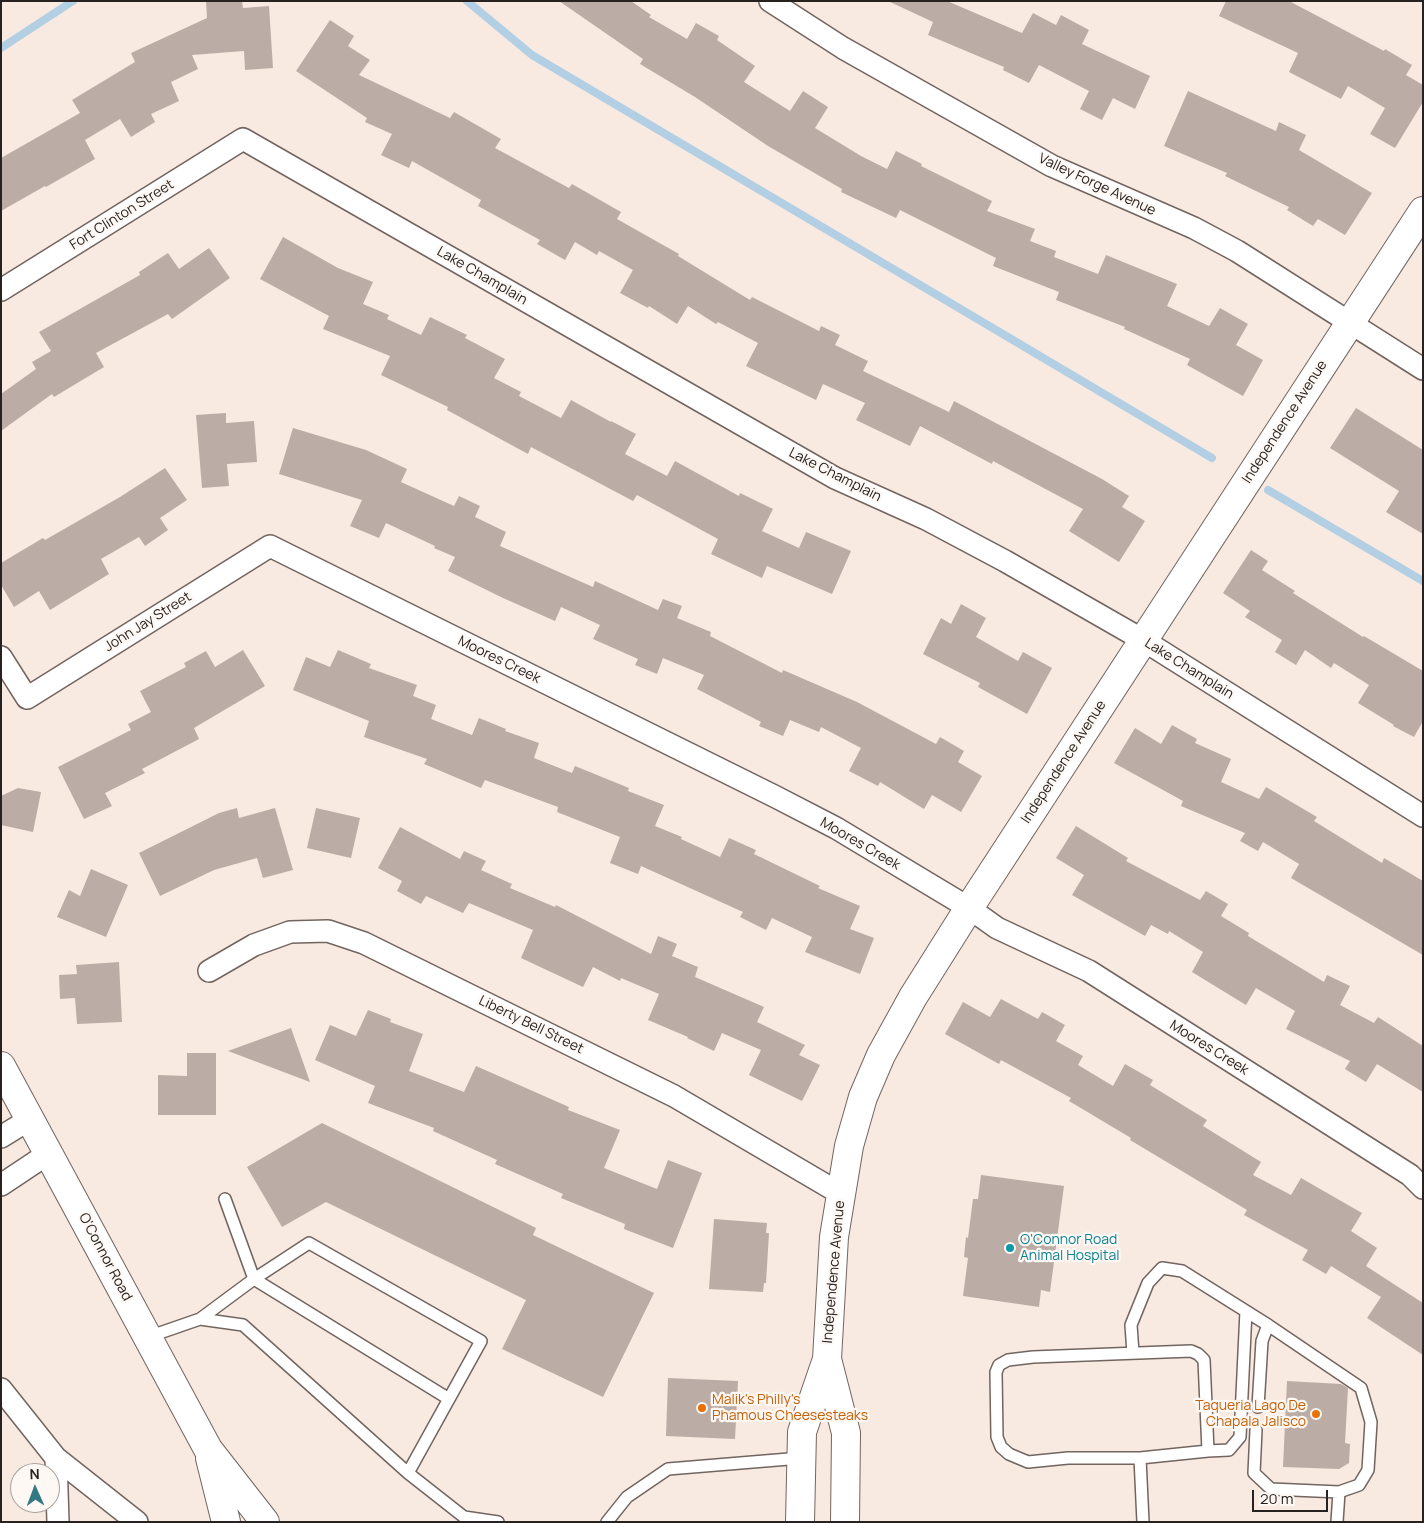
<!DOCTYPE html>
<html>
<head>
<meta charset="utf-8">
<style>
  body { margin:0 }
  #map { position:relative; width:1424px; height:1523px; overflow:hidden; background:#f8e9e1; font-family:Manrope,sans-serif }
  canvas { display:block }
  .frame { position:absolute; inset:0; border:2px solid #27221f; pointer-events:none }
  .north { position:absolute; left:10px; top:1463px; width:50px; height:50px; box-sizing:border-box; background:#fef8f5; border:1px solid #a8a29f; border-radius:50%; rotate:358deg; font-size:14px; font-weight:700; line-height:20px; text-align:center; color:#27221f }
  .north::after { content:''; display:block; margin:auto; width:18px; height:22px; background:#327984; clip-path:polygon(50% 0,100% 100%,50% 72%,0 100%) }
  .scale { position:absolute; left:1252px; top:1490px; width:76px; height:22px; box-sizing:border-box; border:2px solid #27221f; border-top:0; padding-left:6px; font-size:15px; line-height:18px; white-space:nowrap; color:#27221f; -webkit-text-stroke:4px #fef8f5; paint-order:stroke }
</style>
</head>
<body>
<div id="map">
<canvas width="1424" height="1523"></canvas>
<div class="frame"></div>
<div class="north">N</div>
<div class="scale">20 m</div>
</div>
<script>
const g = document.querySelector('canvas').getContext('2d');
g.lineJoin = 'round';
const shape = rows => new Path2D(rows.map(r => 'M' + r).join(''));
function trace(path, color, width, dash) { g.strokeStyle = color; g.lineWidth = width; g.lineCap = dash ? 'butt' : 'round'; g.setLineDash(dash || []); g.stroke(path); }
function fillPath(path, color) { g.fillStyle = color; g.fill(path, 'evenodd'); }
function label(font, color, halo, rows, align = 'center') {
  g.font = font + ' Manrope,sans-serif'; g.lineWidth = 4.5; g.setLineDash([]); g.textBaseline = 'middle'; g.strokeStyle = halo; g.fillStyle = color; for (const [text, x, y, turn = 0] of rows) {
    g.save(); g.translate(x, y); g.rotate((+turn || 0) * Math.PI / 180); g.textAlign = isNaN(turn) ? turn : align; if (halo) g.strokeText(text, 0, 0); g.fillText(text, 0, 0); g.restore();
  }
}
trace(shape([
  [467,1,532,55,1212,458],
  [1,48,73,1],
  [1268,490,1423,581]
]), '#b2cfe4', 8);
fillPath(shape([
  [206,1,242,1,243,8,269,6,273,68,245,70,244,51,192,55,198,69,171,82,179,101,151,114,155,122,131,137,120,119,85,140,95,159,46,187,45,186,1,211,1,158,80,113,72,100,135,62,131,53,207,18],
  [559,1,631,1,651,15,649,17,687,39,696,23,719,36,717,40,755,66,744,82,790,111,803,91,828,107,815,128,861,156,887,169,896,151,922,164,921,166,992,201,987,211,1035,229,1030,241,1056,251,1054,257,1098,274,1106,255,1177,284,1167,306,1209,326,1220,308,1248,324,1236,345,1263,360,1243,396,1187,365,1190,359,1124,329,1125,327,1056,300,1059,292,993,266,996,258,900,210,896,218,841,192,842,189,768,146,695,97,640,64,643,59],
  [888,1,947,1,1022,33,1033,13,1056,25,1061,15,1089,30,1082,44,1150,76,1135,109,1113,98,1102,120,1080,109,1089,91,1039,65,1029,83,1003,70,1004,67,928,35,933,22],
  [1226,1,1289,1,1384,51,1385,49,1412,65,1406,75,1423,85,1423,102,1395,148,1370,134,1385,108,1348,86,1341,99,1289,72,1298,53,1219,16],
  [330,20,354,36,348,46,370,60,359,75,450,118,454,112,501,139,495,148,569,188,572,184,621,212,617,219,679,254,678,256,750,300,752,297,819,331,821,326,840,335,835,345,868,361,863,371,949,412,954,401,1102,479,1129,496,1122,507,1145,521,1119,562,1069,531,1083,509,993,461,992,464,920,426,910,446,856,420,865,403,823,384,816,400,746,366,758,343,718,322,716,324,688,306,677,324,649,306,648,308,620,293,633,270,599,251,597,255,575,242,565,260,537,244,540,240,478,206,481,200,412,161,409,168,381,155,392,134,365,122,367,118,296,71],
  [1188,91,1276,131,1279,122,1306,135,1299,150,1372,193,1345,235,1318,219,1313,226,1287,210,1289,207,1225,176,1227,173,1164,146],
  [283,237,338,268,373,282,363,304,389,315,387,319,421,335,430,317,467,335,465,338,505,359,494,378,521,392,519,396,561,418,571,400,611,422,611,421,636,434,625,454,667,476,675,461,739,496,740,493,773,509,762,531,799,548,806,532,851,551,832,594,767,566,762,578,711,554,718,539,637,495,633,501,531,447,528,454,447,410,448,407,381,375,390,356,323,329,329,316,260,279],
  [209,248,230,278,172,319,168,314,96,353,104,367,54,397,52,394,1,431,1,394,36,369,32,362,51,351,39,332,140,275,139,272,168,253,179,269],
  [1356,408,1423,450,1423,534,1386,512,1399,491,1330,448],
  [226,413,226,423,254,421,257,462,227,464,229,486,202,488,196,415],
  [293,428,366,450,407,469,401,482,454,506,459,496,480,506,475,517,506,532,500,546,593,587,595,581,658,610,663,599,682,606,677,618,711,632,710,636,782,673,783,670,857,702,936,744,940,737,964,751,958,762,982,776,961,812,932,795,924,809,880,782,878,786,849,771,861,748,821,727,819,732,790,720,783,736,759,726,761,722,697,689,704,675,663,658,657,674,635,665,638,659,593,639,600,625,561,607,555,621,503,598,448,571,455,557,434,548,435,546,386,523,379,538,350,526,362,500,279,474],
  [165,468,187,500,160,518,168,530,145,546,139,537,101,559,109,574,50,610,39,591,14,607,1,585,1,563,43,538,45,540,120,497],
  [1251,550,1268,561,1262,570,1295,591,1293,593,1363,637,1364,636,1423,671,1423,721,1414,737,1393,726,1394,725,1358,703,1369,685,1334,663,1331,668,1305,650,1296,665,1275,652,1282,640,1245,617,1250,611,1223,593],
  [961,604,986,618,976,637,1018,661,1023,652,1052,668,1027,714,978,687,980,683,923,654,941,618,951,624],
  [243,650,265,686,194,728,199,739,142,769,145,773,105,793,112,806,84,819,58,767,131,730,128,724,151,712,140,691,186,667,184,663,206,651,215,667],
  [338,650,371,664,369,668,417,685,413,696,436,705,431,719,472,735,479,718,506,729,505,731,539,743,534,758,572,773,575,766,629,788,628,791,664,805,655,826,682,837,681,839,720,857,729,838,756,850,754,854,820,886,818,888,860,906,850,929,874,938,860,974,805,952,812,937,772,918,766,930,740,917,743,912,641,866,638,874,610,863,620,837,557,812,558,807,485,780,481,788,424,764,427,759,364,737,369,721,293,690,306,657,330,667],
  [1172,725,1197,739,1195,743,1231,759,1221,782,1259,799,1266,787,1317,817,1314,821,1382,863,1384,858,1423,881,1423,955,1291,878,1299,864,1263,842,1258,851,1240,841,1245,833,1181,806,1183,801,1114,763,1135,728,1161,744],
  [18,788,41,792,33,832,1,825,1,796],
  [237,808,239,818,275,808,293,870,263,878,257,858,214,870,160,896,139,853,219,813],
  [316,808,360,818,351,858,307,848],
  [1076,826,1128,858,1126,861,1200,900,1206,891,1228,904,1221,916,1249,933,1248,936,1324,982,1327,975,1350,986,1340,1005,1374,1023,1378,1017,1423,1046,1423,1092,1377,1064,1366,1082,1345,1069,1350,1061,1286,1029,1295,1011,1256,988,1246,1005,1192,972,1203,952,1169,931,1168,934,1151,925,1145,936,1072,895,1084,875,1056,858],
  [400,827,460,859,464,851,486,861,481,870,512,884,510,888,555,907,556,905,651,954,658,936,677,944,672,956,698,967,695,977,764,1007,757,1022,805,1045,799,1055,820,1065,802,1101,749,1075,761,1050,722,1033,714,1051,687,1038,688,1037,648,1020,659,994,621,978,620,981,593,967,583,987,521,958,533,930,469,903,463,913,426,896,421,904,397,891,402,881,378,868],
  [91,869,128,885,106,937,57,917,69,890,80,896],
  [119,962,122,1022,77,1024,75,998,60,999,59,975,77,974,76,965],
  [1001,999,1038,1019,1042,1012,1065,1025,1056,1041,1083,1056,1078,1065,1113,1086,1125,1064,1153,1080,1150,1085,1207,1120,1203,1126,1261,1162,1253,1175,1291,1195,1301,1178,1362,1213,1351,1231,1377,1248,1366,1266,1423,1303,1423,1355,1367,1318,1381,1297,1331,1266,1326,1274,1302,1260,1308,1250,1244,1215,1247,1210,1130,1140,1131,1138,1069,1101,1071,1098,1001,1060,999,1064,945,1034,963,1002,990,1017],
  [368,1010,391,1019,390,1022,423,1034,409,1071,464,1092,476,1066,569,1107,568,1110,620,1130,604,1168,657,1189,668,1160,702,1173,673,1248,624,1229,625,1224,561,1198,563,1194,495,1164,497,1160,433,1131,434,1128,368,1103,375,1086,315,1060,330,1025,356,1036],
  [291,1028,310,1082,228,1051],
  [187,1053,216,1053,216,1115,158,1115,158,1075,187,1076],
  [322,1123,536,1228,533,1235,654,1293,603,1397,502,1349,526,1300,326,1202,282,1227,247,1167],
  [981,1175,1064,1186,1050,1292,1041,1290,1039,1307,963,1296,968,1258,964,1257,966,1237,968,1238,973,1199,978,1199],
  [714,1219,767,1223,766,1233,769,1233,766,1283,764,1283,763,1292,709,1289],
  [668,1378,738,1381,735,1439,666,1436],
  [1287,1381,1341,1384,1348,1388,1345,1443,1350,1444,1349,1463,1339,1469,1283,1467]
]), '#bbada6');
const lane = shape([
  [225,1199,254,1279,309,1243,481,1341,408,1473],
  [200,1319,254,1279,449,1399],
  [148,1337,200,1319,243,1325,408,1473,464,1517,498,1522],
  [1191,1351,1198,1354,1204,1360,1208,1451,1140,1458,1068,1458,1028,1462,1009,1454,1001,1447,997,1437,996,1372,999,1365,1008,1360,1033,1357,1191,1351],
  [1133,1353,1131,1325,1148,1283,1162,1268,1182,1271,1268,1325,1361,1388,1371,1422,1368,1470,1359,1485,1339,1492,1337,1522],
  [1258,1407,1262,1341,1268,1325],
  [1256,1430,1254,1473,1271,1489,1339,1492],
  [1208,1451,1229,1450,1240,1437,1246,1311],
  [1140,1458,1143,1522],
  [607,1522,627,1497,668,1469,801,1458]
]);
const street = shape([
  [770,1,843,48,1052,166,1194,228,1237,251,1423,369],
  [1,290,243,139,835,478,926,519,1005,561,1143,640,1423,816],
  [1,657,27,698,270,546,774,796,836,828,969,908,997,928,1089,971,1410,1175,1423,1188],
  [209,971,254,945,290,932,328,931,364,943,674,1096,841,1194],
  [1,1137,30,1119],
  [1,1185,49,1153],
  [1,1389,56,1458,137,1522],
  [56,1458,58,1522]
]);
const secondary = shape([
  [1,1066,208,1449,265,1522],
  [827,1359,846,1433,845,1522],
  [210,1458,226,1522],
  [800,1522,802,1432,827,1359,834,1237,849,1146,863,1097,881,1055,913,997,969,908,1423,211]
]);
trace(lane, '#72655f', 14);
trace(street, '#72655f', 24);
trace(secondary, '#72655f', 30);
trace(lane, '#fff', 11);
trace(street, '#fff', 21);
trace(secondary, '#fff', 28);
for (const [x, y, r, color] of [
  [1010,1248,5,"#0f9aa8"],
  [702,1408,5,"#e8710a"],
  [1316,1414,5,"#e8710a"]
]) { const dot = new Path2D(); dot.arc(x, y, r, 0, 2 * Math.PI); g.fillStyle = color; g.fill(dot); trace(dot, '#fef8f5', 2); }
label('14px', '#27221f', '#fef8f5', [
  ["Valley Forge Avenue",1097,185,25],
  ["Fort Clinton Street",122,215,-32],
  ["Lake Champlain",482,276,30],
  ["Independence Avenue",1285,422,-57],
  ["Lake Champlain",835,475,27],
  ["John Jay Street",148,622,-32],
  ["Moores Creek",499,660,26],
  ["Lake Champlain",1189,669,32],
  ["Independence Avenue",1064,762,-57],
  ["Moores Creek",860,844,30],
  ["Liberty Bell Street",531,1025,26],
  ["Moores Creek",1209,1048,32],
  ["O'Connor Road",105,1257,62],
  ["Independence Avenue",834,1272,-85]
]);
label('14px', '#0d838f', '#fef8f5', [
  ["O'Connor Road",1020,1240],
  ["Animal Hospital",1020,1256]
], 'left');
label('14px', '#c56008', '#fef8f5', [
  ["Malik's Philly's",712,1400],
  ["Phamous Cheesesteaks",712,1416],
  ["Taqueria Lago De",1306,1406,"right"],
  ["Chapala Jalisco",1306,1422,"right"]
], 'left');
</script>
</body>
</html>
